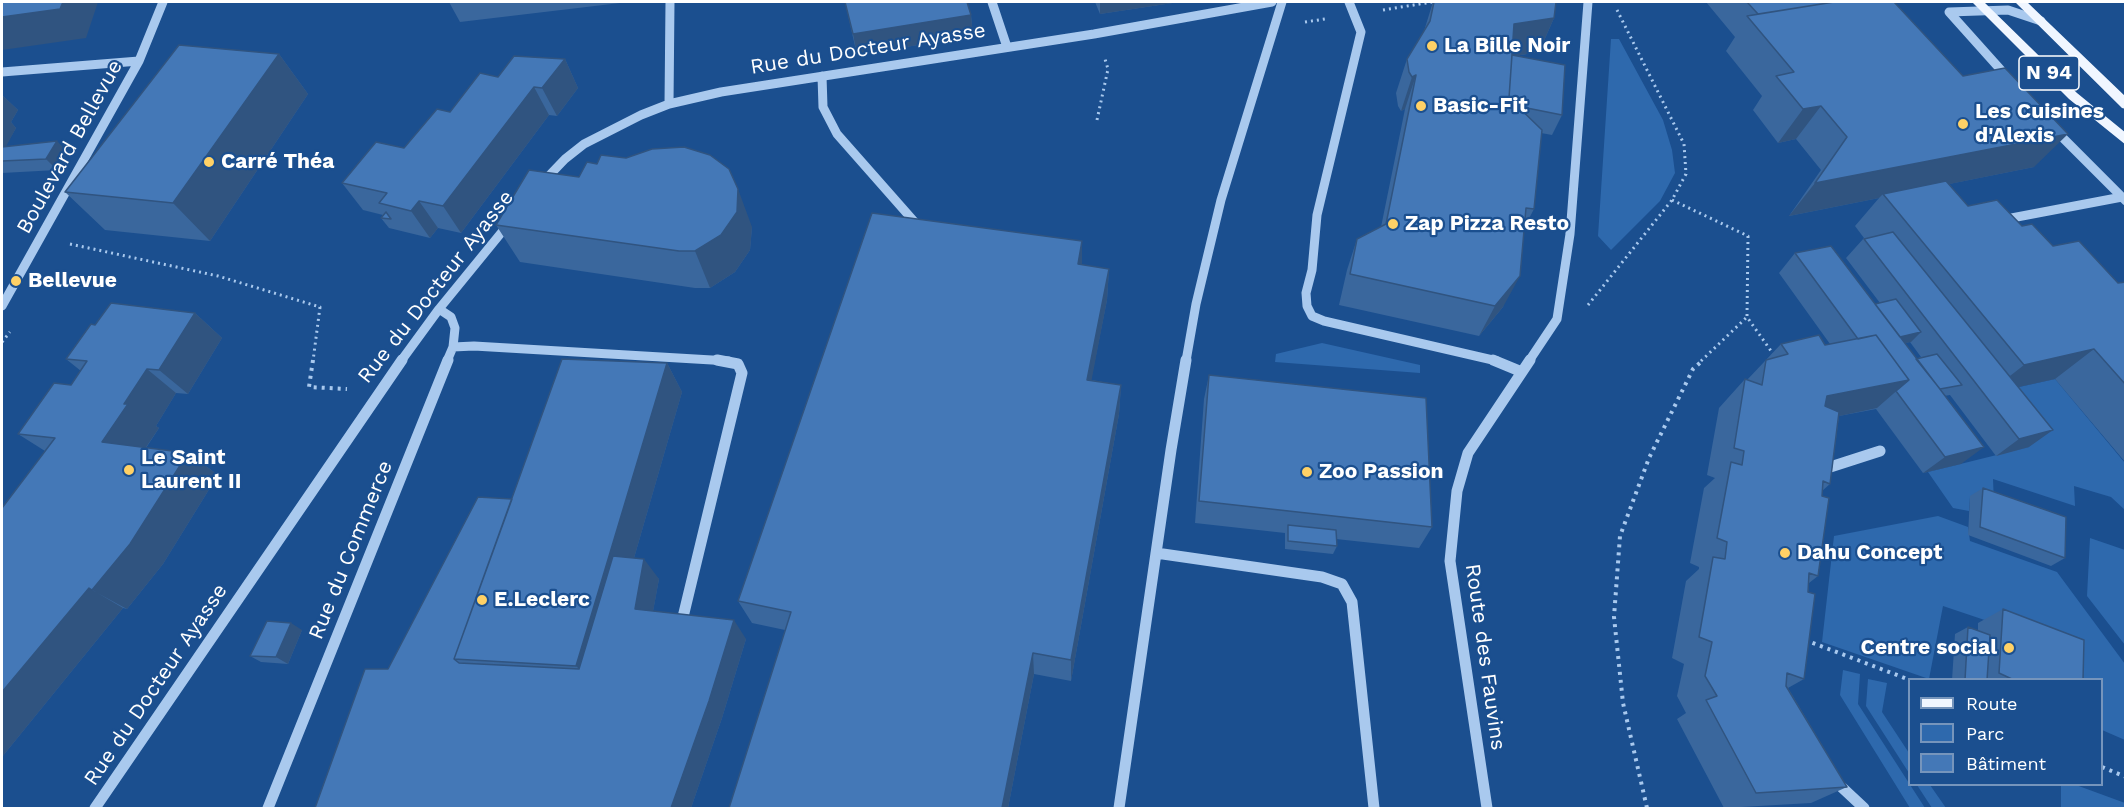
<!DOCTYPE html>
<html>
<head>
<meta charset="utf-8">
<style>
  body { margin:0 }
  #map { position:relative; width:2127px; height:810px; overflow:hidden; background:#1b4f8f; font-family:"Work Sans",sans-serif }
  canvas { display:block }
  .frame { position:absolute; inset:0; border:3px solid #fff; pointer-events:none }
  .legend { position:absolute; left:1908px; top:678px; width:195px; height:108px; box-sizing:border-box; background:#1b4f8f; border:2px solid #7695bc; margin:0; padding:8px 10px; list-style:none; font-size:18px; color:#fff }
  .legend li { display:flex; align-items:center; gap:12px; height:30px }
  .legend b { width:30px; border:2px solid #7695bc }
</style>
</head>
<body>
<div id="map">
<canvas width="2127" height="810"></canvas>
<div class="frame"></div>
<ul class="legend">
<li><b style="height:8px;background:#f0f6ff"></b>Route</li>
<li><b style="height:16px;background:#2e69ad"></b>Parc</li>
<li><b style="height:16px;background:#4478b7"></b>Bâtiment</li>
</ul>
</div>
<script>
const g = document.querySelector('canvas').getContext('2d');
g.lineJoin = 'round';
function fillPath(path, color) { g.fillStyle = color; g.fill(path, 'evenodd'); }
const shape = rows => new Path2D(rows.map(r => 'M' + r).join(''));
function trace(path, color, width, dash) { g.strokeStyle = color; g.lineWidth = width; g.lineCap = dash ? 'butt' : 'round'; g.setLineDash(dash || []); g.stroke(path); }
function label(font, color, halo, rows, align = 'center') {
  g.font = font + ' "Work Sans",sans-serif'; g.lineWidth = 4.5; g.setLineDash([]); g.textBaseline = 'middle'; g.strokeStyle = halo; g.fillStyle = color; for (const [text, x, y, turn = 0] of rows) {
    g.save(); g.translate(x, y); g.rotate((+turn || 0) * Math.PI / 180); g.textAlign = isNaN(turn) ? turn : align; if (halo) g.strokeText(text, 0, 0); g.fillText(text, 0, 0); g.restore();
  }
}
fillPath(shape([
  [1611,39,1619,39,1663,120,1672,150,1675,173,1660,201,1611,250,1598,236],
  [1322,343,1420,365,1420,373,1275,362,1276,354],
  [2055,379,2125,463,2125,510,2111,497,2074,486,2075,506,1993,479,1994,504,1970,497,1969,511,1953,508,1928,472,2029,447,1987,394],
  [1938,516,1968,527,1970,541,2057,572,2125,664,2125,740,2102,730,2102,680,2047,679,2053,643,1943,606,1929,679,1822,642,1834,536],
  [2090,538,2125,550,2125,645,2087,596],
  [1843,670,1860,674,1858,704,1925,808,1910,808,1840,695],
  [1868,679,1887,683,1882,712,1909,753,1909,773,1866,706],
  [1917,785,1930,785,1946,808,1932,808],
  [2061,785,2076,785,2125,803,2125,808,2061,808]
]), '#2e69ad');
trace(shape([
  [1383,10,1432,2],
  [1305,22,1325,19],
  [1097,120,1108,69,1105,59],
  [1672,200,1748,236,1747,317,1776,358],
  [70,244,218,276,320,307,313,361],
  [1588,305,1672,200,1686,174,1684,144,1617,10],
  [2,342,10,332],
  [1701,361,1747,317]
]), '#a9c9ee', 3, [2, 4]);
trace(shape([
  [313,360,309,387,347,389],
  [1805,640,1910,680],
  [2102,767,2126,777],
  [1647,808,1623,703,1614,617,1620,536,1649,458,1693,369,1703,360]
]), '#a9c9ee', 4, [3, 5]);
trace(shape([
  [992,2,1007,47],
  [1349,2,1361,32,1317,215,1312,270,1306,293,1307,306,1312,316,1324,321,1497,361],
  [2,72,139,61],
  [822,76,823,107,837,134,919,227],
  [2009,79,1949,12,2008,10,2041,21],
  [669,104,670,2],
  [2054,129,2126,201],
  [541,184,565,159,584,144,641,115,669,104,721,92,1094,34,1272,2],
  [2001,220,2122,197],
  [2,306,139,61,163,2],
  [439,309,451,317,455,328,453,347,447,361],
  [453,347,474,346,729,361],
  [401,361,439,309,510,222],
  [1186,361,1196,304,1221,200,1282,2],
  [1529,361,1557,319,1570,234,1588,2]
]), '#a9c9ee', 9);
trace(shape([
  [1493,360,1522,372],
  [1821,470,1880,451],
  [1156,553,1322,577,1342,584,1352,602,1374,808],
  [683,617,742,373,738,364,717,360],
  [1834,780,1864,808],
  [95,808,402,360],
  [268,808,448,360],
  [1119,808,1171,450,1186,360],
  [1487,808,1450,561,1457,491,1468,453,1530,360]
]), '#a9c9ee', 11);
fillPath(shape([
  [1972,2,1984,2,2077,93,2126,133,2126,145,2069,99,1972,2],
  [2015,2,2027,2,2126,97,2126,109,2122,108,2015,2]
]), '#f0f6ff');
fillPath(shape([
  [449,2,620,2,620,3,460,22],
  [845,2,971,15,973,36,857,55],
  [1095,2,1179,2,1100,14],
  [1433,2,1556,2,1554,18,1539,52,1515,56,1562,115,1552,135,1541,133,1534,209,1524,228,1503,307,1479,336,1339,305,1347,270,1357,239,1381,227,1405,109,1401,111,1398,106,1396,93,1407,59,1424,31],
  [1706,2,1894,2,2034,167,1949,184,1968,206,2022,226,2053,246,2118,283,2126,282,2126,463,2055,379,2018,387,2029,447,1996,456,1950,395,1944,396,1961,464,1923,473,1876,409,1839,416,1830,484,1822,491,1818,576,1809,583,1804,679,1788,688,1847,787,1811,803,1724,808,1677,719,1686,713,1677,696,1684,664,1672,658,1686,581,1699,569,1699,567,1690,563,1704,488,1715,478,1707,475,1719,408,1745,379,1747,380,1781,344,1825,345,1830,344,1779,273,1795,253,1875,304,1880,303,1846,258,1864,238,1855,226,1879,198,1789,216,1821,170,1796,139,1778,143,1753,110,1762,96,1726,51,1735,37],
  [1910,342,1921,357,1916,359,1905,343],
  [279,54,308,94,210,241,105,230,65,192],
  [565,59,578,88,557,116,549,115,461,233,438,228,430,238,389,228,381,218,383,215,363,210,342,183,404,148,498,77],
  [2,95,18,110,11,122,16,128,5,147,68,152,57,170,2,173],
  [579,177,752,227,750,250,735,272,710,288,695,288,520,262,496,225],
  [1082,265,1109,269,1107,300,1091,380,1121,385,1119,414,1071,681,1034,674,1008,808,729,808,785,630,752,623,738,601],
  [195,313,222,338,188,394,176,393,156,426,159,428,146,448,188,453,218,475,163,564,127,609,123,608,2,757,2,508,45,451,18,434,71,385,81,371,66,359,95,325],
  [667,363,682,392,634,558,659,579,653,611,746,639,722,718,691,808,315,808,388,669],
  [1209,375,1432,527,1419,548,1336,539,1337,546,1333,554,1285,549,1285,533,1195,523,1204,399],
  [1983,488,2065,558,2051,566,1968,535,1970,496],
  [2003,609,2083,680,1952,680,1955,634,1968,627,1978,631,1978,623],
  [302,630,288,664,261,662,250,656]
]), '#3a679d');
fillPath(shape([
  [63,2,98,2,86,38,2,50,2,17],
  [1100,2,1179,2,1100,14],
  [971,15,973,36,857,55,853,34],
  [1554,18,1539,52,1508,57,1514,24],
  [279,54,308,94,210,241,173,203],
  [565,59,578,88,557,116,542,88],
  [1416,75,1405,109,1401,111,1412,77],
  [534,87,549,115,461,233,443,206],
  [2,95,18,110,11,122,16,128,2,154],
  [1821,106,1796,139,1778,143,1803,109],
  [2068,134,2034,167,1885,197,1883,194,1879,198,1789,216,1815,183],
  [57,141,68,152,57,170,46,159],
  [738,189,752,227,750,250,735,272,710,288,695,251],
  [419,201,438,228,430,238,411,211],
  [1082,241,1082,273,1078,264],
  [1109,269,1107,300,1086,409,1087,380],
  [1520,276,1503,307,1479,336,1495,306],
  [195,313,222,338,188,394,159,370],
  [1921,332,1911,342,1876,349,1886,340],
  [2094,349,2055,379,1987,394,2024,365],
  [667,363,682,392,597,686,576,666],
  [147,369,176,393,156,426,159,428,134,465,102,442,124,404],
  [1909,380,1877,408,1797,425,1827,396],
  [1121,385,1119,414,1071,681,1071,660],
  [2053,430,2029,447,1996,456,2019,439],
  [1984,447,1961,464,1923,473,1945,457],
  [188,453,218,475,163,564,127,609,92,590],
  [644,559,659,579,650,628,635,609],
  [89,588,123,608,2,757,2,692],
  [734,620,746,639,722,718,691,808,671,808],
  [291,623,302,630,288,664,276,657],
  [1033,653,1034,674,1008,808,1002,808]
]), '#305480');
const building = shape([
  [2,2,63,2,60,9,2,17,2,2],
  [845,2,967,2,971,15,853,34,845,2],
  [1434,2,1556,2,1554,18,1514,24,1509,98,1542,130,1534,209,1526,208,1520,276,1495,306,1350,274,1357,239,1386,224,1416,75,1412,77,1409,72,1407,59,1430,21,1434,2],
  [1747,2,1834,2,1758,14,1747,2],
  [1834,2,1894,2,1963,76,2005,68,2068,134,1815,183,1847,137,1821,106,1803,109,1776,76,1794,72,1747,16,1834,2],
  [179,45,279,54,173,203,65,192,179,45],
  [1512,55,1565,65,1562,115,1517,106,1509,98,1512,55],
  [514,56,565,59,542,88,534,87,443,206,419,201,411,211,379,203,387,193,342,183,376,142,404,148,437,109,450,112,480,73,498,77,514,56],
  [57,141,46,159,2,161,2,147,57,141],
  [684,147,710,155,729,169,738,189,737,212,721,235,695,251,679,251,496,225,529,170,579,177,587,162,597,164,601,155,626,158,652,149,684,147],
  [1946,181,1968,206,1997,200,2022,226,2032,224,2053,246,2079,241,2118,283,2126,282,2126,385,2094,349,2024,365,1883,194,1946,181],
  [386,212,391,219,381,218,386,212],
  [872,213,1082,241,1078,264,1109,269,1087,380,1121,385,1071,660,1033,653,1002,808,729,808,791,612,738,601,872,213],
  [1893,232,2053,430,2019,439,1864,239,1893,232],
  [1831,246,1984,447,1945,457,1896,391,1909,380,1876,335,1858,339,1795,253,1831,246],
  [1896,299,1921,332,1900,337,1875,304,1896,299],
  [111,303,195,313,159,370,147,369,124,404,128,404,102,442,188,453,130,544,92,590,89,588,2,692,2,508,55,438,18,434,54,383,71,385,87,361,66,359,91,324,95,325,111,303],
  [1819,335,1825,345,1876,335,1909,380,1827,396,1825,406,1839,412,1830,484,1823,481,1822,496,1829,498,1818,576,1809,573,1808,592,1815,594,1804,679,1787,673,1786,686,1847,787,1756,793,1706,700,1717,696,1705,676,1712,642,1699,637,1713,557,1725,559,1727,542,1717,538,1731,462,1742,465,1744,451,1734,448,1745,379,1762,385,1766,360,1788,354,1781,344,1819,335],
  [1937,354,1962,385,1940,389,1916,359,1937,354],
  [562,359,667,363,576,666,454,659,562,359],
  [1209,375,1426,398,1432,527,1199,501,1209,375],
  [1983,488,2066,517,2065,558,1980,527,1983,488],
  [478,497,512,499,454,659,459,663,579,669,613,556,644,559,635,609,734,620,709,701,671,808,315,808,365,669,388,669,478,497],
  [1288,525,1336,530,1337,546,1288,541,1288,525],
  [2003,609,2084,640,2083,680,2014,680,1999,673,2003,609],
  [267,621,291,623,276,657,250,656,267,621],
  [1968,627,1990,635,1987,680,1965,680,1968,627]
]);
fillPath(building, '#4478b7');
trace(building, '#305480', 1.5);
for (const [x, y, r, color] of [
  [1432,46,6,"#ffd166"],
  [1421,106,6,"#ffd166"],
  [1963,124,6,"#ffd166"],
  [209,162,6,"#ffd166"],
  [1393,224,6,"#ffd166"],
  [16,281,6,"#ffd166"],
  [129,470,6,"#ffd166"],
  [1307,472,6,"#ffd166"],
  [1785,553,6,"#ffd166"],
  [482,600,6,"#ffd166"],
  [2009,648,6,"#ffd166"]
]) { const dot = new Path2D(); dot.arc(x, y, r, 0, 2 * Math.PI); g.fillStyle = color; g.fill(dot); trace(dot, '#1b4f8f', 2); }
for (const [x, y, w] of [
  [2049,73,60]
]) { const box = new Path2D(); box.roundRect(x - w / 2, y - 17, w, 34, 4.5); g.fillStyle = '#1b4f8f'; g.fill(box); trace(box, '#fff', 1.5); }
label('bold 20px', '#fff', null, [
  ["N 94",2049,73]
]);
label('bold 21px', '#fff', '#1b4f8f', [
  ["La Bille Noir",1444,46],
  ["Basic-Fit",1433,106],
  ["Les Cuisines",1975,112],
  ["d'Alexis",1975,136],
  ["Carré Théa",221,162],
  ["Zap Pizza Resto",1405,224],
  ["Bellevue",28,281],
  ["Le Saint",141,458],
  ["Laurent II",141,482],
  ["Zoo Passion",1319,472],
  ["Dahu Concept",1797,553],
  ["E.Leclerc",494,600],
  ["Centre social",1997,648,"right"]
], 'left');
label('21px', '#fff', '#1b4f8f', [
  ["Rue du Docteur Ayasse",868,49,-9],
  ["Boulevard Bellevue",70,147,-61],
  ["Rue du Docteur Ayasse",436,287,-52],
  ["Rue du Commerce",351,550,-68],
  ["Route des Fauvins",1485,657,82],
  ["Rue du Docteur Ayasse",156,685,-56]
]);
</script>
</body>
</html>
